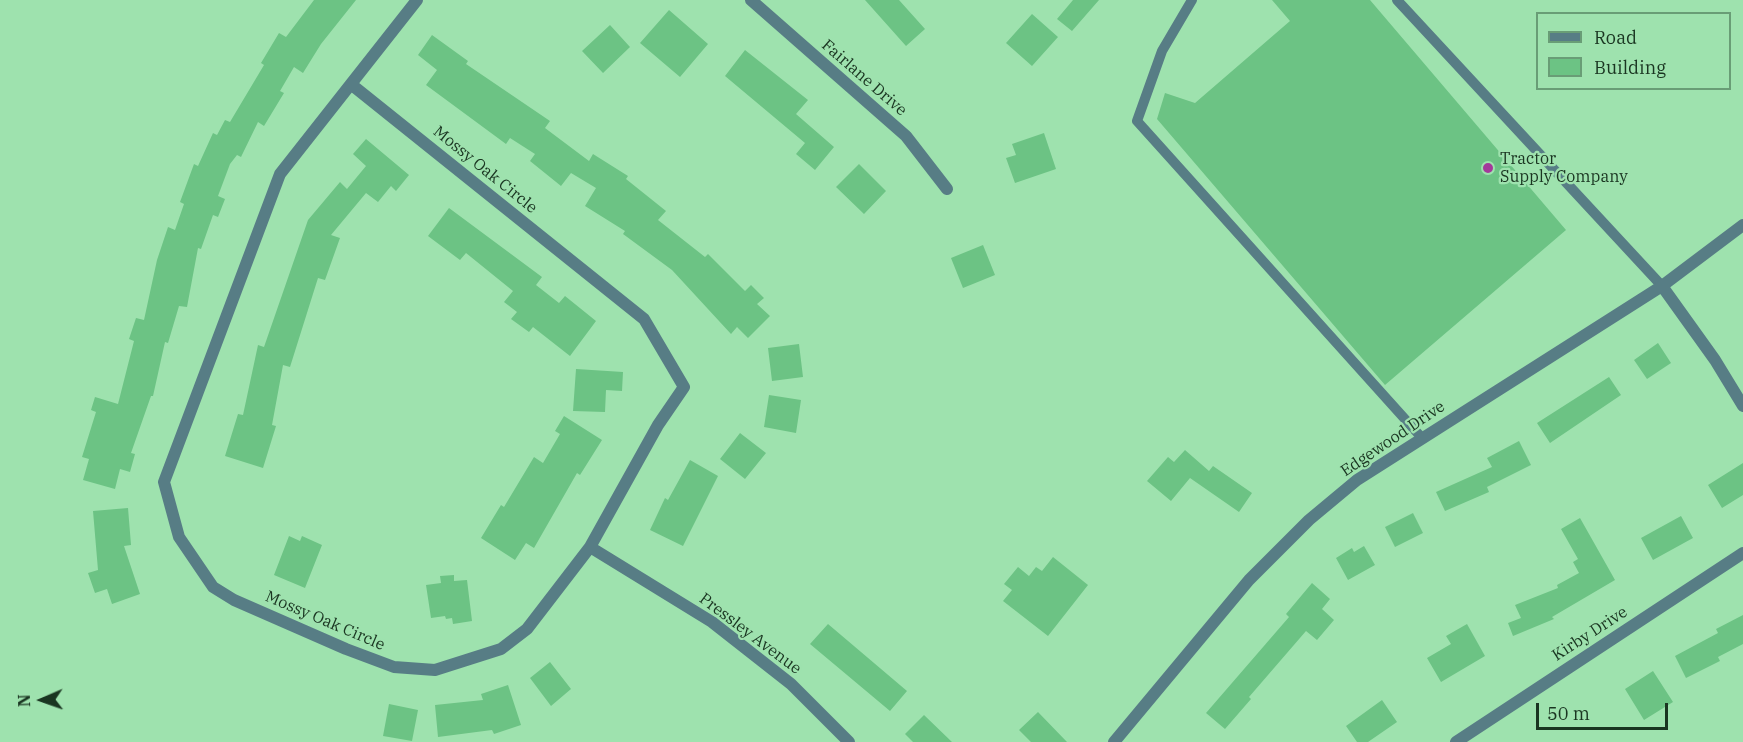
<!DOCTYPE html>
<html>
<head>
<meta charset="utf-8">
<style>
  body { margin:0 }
  #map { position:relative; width:1743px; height:742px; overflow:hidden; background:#9ee2ae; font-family:"IBM Plex Serif",serif }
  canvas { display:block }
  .legend { position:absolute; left:1536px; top:12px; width:195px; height:78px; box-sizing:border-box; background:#9ee2ae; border:2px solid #699d76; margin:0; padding:8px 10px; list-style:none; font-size:18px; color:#1a3521 }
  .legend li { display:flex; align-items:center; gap:12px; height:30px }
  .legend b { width:30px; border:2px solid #699d76 }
  .north { position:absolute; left:12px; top:670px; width:60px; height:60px; -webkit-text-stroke:4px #9ee2ae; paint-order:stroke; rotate:268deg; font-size:16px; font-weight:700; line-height:24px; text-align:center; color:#1a3521 }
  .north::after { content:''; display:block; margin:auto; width:21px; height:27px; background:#1a3521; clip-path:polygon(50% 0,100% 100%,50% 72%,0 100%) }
  .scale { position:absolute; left:1536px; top:703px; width:132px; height:27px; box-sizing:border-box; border:3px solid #1a3521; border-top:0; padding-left:8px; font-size:18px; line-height:21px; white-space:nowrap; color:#1a3521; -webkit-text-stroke:4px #9ee2ae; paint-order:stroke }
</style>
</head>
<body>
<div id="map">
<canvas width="1743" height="742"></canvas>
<ul class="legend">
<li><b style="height:8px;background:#577d85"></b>Road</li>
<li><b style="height:16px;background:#6cc384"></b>Building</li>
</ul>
<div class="north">N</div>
<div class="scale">50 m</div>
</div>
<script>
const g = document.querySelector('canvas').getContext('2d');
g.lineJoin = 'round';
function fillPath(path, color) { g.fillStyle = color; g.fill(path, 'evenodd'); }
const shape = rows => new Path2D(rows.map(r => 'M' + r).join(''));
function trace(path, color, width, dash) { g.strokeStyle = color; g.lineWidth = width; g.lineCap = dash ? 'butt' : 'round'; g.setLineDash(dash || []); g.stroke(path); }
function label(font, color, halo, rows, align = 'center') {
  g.font = font + ' "IBM Plex Serif",serif'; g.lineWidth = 4.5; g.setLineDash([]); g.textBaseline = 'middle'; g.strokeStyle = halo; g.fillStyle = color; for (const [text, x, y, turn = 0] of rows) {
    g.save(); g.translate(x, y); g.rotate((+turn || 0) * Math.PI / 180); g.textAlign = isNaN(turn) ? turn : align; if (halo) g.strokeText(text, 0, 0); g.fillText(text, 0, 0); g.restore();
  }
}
fillPath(shape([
  [314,0,356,0,321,44,303,73,294,67,280,91,284,93,264,126,258,122,241,157,237,155,230,164,218,196,225,199,218,217,213,215,201,249,198,248,187,307,179,306,168,343,165,342,153,396,151,396,131,453,135,454,130,472,120,469,115,489,83,480,89,459,82,457,96,412,91,410,95,397,118,404,134,341,129,339,136,318,144,320,157,260,168,227,175,230,184,204,180,202,194,164,198,166,213,133,217,135,225,120,230,122,264,65,261,63,279,33,286,37],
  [865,0,899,0,925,29,906,46],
  [1073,0,1099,0,1072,31,1057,19],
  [1272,0,1370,0,1566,230,1385,385,1157,119,1165,93,1195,103,1290,21],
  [669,10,708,44,680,77,640,43],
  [1032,14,1058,37,1032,66,1006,43],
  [610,25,630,47,603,73,582,51],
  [432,35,468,61,466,64,550,121,545,128,589,161,593,154,628,176,626,179,666,211,658,220,705,257,708,254,745,291,751,285,764,298,757,304,770,316,748,338,737,327,731,334,672,270,623,234,625,231,585,206,596,188,571,173,561,186,530,161,535,154,510,138,506,144,426,85,437,70,418,55],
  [745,50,808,100,796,114,834,147,815,170,796,154,805,143,725,76],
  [1044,133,1056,169,1015,183,1006,158,1016,155,1012,144],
  [366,139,409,175,396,191,391,186,378,202,366,193,331,235,340,238,325,280,318,278,290,367,283,365,272,425,276,426,263,468,225,456,238,414,243,415,258,345,264,347,308,220,340,182,347,189,366,166,353,154],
  [859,164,886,191,864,214,836,187],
  [449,208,542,277,536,285,559,303,565,296,596,321,570,356,533,327,529,332,511,319,517,312,504,302,513,291,466,253,460,260,428,236],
  [983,245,995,275,963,288,951,258],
  [1658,343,1671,363,1647,379,1634,360],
  [799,344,803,377,772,381,768,348],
  [576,369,623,372,622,391,606,390,605,412,573,411],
  [1609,377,1621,395,1550,443,1537,423],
  [769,395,801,400,796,433,764,427],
  [564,416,602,440,580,475,577,473,534,548,526,543,515,560,481,538,501,505,504,507,534,457,543,463,560,434,555,431],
  [740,433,766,453,745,479,720,459],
  [1519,441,1531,465,1487,487,1489,492,1445,511,1436,492,1492,467,1487,458],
  [1185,450,1209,471,1213,466,1252,493,1239,512,1190,478,1171,501,1147,481,1168,457,1174,462],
  [690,460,718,476,683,546,650,530,665,498,668,500],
  [1743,463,1743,495,1722,508,1708,485],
  [128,508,131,545,124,546,140,594,112,604,107,589,95,593,88,573,98,570,93,511],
  [1413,513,1423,533,1395,547,1385,527],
  [1681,516,1693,538,1653,560,1641,538],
  [1580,518,1615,580,1552,617,1554,619,1513,636,1508,623,1521,618,1515,605,1558,588,1557,585,1579,573,1573,562,1578,559,1561,529],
  [289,536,300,541,302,536,322,545,305,588,274,575],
  [1364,546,1375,565,1348,580,1336,558,1352,548,1354,552],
  [1053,557,1088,585,1048,636,1003,601,1012,590,1004,584,1018,567,1029,576,1036,567,1042,571],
  [454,575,454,581,467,580,472,621,453,624,452,618,446,619,445,616,431,618,426,585,441,583,440,576],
  [1312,583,1330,599,1322,609,1334,620,1317,640,1306,631,1249,697,1251,699,1225,729,1206,713,1289,617,1286,614],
  [1743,615,1743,644,1718,657,1720,661,1686,678,1675,656,1718,633,1716,629],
  [828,624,907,691,890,711,810,644],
  [1467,624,1485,656,1441,682,1427,658,1451,644,1446,636],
  [550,662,571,689,551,706,530,678],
  [1653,671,1673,702,1644,720,1625,689],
  [508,685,521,725,494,734,492,730,438,737,435,705,483,700,481,694],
  [1382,700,1397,722,1368,742,1357,742,1346,726],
  [389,704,418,710,412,741,383,736],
  [1038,712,1067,742,1031,742,1019,730],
  [924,715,952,742,913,742,905,734]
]), '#6cc384');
trace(shape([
  [1192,0,1162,51,1137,121,1422,438],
  [1397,0,1662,286]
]), '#577d85', 10);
trace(shape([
  [751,0,906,136,947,189],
  [352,85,644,319,684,387,658,425,590,547,527,629,501,649,435,670,394,667,346,649,234,600,213,587,179,537,164,482,280,174,417,0],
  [1662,286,1715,360,1743,406],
  [590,547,712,622,791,684,849,742],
  [1114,742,1249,580,1309,520,1357,480,1662,286,1743,225],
  [1456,742,1743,553]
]), '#577d85', 12);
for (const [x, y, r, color] of [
  [1488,168,6,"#a3399a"]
]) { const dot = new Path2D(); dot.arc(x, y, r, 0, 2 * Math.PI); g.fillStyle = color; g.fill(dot); trace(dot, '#9ee2ae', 2); }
label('16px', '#1a3521', '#9ee2ae', [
  ["Fairlane Drive",864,78,41],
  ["Mossy Oak Circle",485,170,39],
  ["Edgewood Drive",1393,439,-34],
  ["Mossy Oak Circle",325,621,23],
  ["Pressley Avenue",750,634,37],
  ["Kirby Drive",1590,634,-33]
]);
label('16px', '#1a3521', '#9ee2ae', [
  ["Tractor",1500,159],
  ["Supply Company",1500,177]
], 'left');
</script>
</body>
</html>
